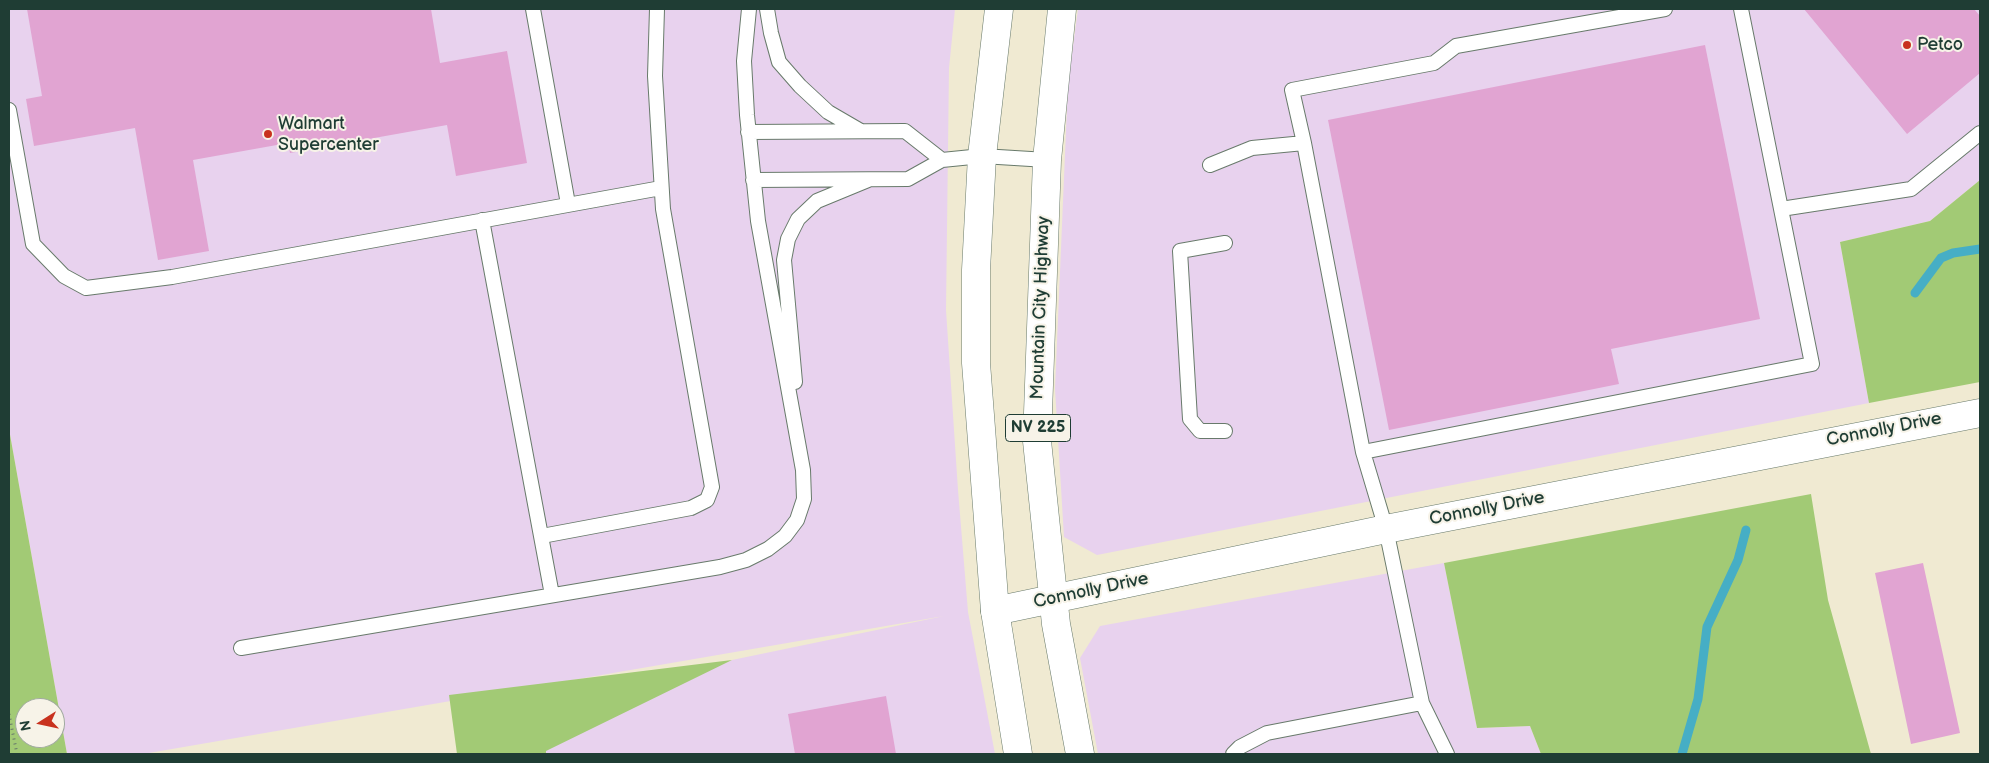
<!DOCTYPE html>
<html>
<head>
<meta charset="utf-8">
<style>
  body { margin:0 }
  #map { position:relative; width:1989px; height:763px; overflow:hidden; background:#f0ead2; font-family:"Balsamiq Sans",sans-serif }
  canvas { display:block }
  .frame { position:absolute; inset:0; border:10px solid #1f3d34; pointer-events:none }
  .north { position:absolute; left:15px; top:698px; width:50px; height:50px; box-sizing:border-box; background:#f7f3e8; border:1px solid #a1aaa0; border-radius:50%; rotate:260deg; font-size:14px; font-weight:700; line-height:20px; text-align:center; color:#1f3d34 }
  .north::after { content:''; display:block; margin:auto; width:18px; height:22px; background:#c8321e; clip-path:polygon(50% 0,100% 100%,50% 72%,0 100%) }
</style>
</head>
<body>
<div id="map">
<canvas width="1989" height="763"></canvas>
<div class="frame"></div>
<div class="north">N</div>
</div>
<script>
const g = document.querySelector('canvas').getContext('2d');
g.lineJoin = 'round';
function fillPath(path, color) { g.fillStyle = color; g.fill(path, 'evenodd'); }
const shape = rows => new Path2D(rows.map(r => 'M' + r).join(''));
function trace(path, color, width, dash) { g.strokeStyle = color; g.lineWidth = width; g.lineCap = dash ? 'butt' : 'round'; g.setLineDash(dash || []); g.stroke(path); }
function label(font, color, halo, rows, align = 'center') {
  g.font = font + ' "Balsamiq Sans",sans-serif'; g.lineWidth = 4; g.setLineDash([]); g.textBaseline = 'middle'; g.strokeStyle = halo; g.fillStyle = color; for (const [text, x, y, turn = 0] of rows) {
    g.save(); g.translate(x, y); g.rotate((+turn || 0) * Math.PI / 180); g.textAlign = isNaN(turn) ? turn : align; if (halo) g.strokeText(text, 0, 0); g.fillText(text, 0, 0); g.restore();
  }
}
fillPath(shape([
  [9,9,955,9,949,68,946,310,958,490,968,612,995,754,546,754,544,741,732,660,944,616,143,754,67,754,9,429],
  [1078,9,1980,9,1980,180,1930,221,1840,242,1869,403,1097,555,1064,537,1055,389,1068,84],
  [1444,563,1477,728,1530,726,1541,754,1098,754,1080,658,1100,626]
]), '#e8d2ee');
fillPath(shape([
  [1980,180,1980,382,1869,403,1840,242,1930,221],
  [9,429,67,754,9,754],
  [25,708,55,708,55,738,25,738],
  [1811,494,1828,600,1871,754,1541,754,1530,726,1477,728,1444,563],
  [732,660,546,751,546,754,457,754,449,695]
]), '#a2ca75');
trace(shape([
  [1915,293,1941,258,1953,253,1980,249],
  [1682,754,1698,699,1707,627,1738,560,1746,530]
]), '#46aec5', 9);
fillPath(shape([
  [27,9,431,9,440,63,507,51,527,163,456,176,447,125,290,153,288,143,193,160,209,251,158,260,135,128,34,146,26,99,42,96],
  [1804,9,1974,9,1980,16,1980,73,1907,134],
  [1705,45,1760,319,1611,349,1619,384,1389,430,1328,120],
  [1923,563,1960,733,1911,744,1875,573],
  [886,696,896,754,795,754,788,714]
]), '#e1a4d2');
const lane = shape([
  [533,9,568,204],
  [767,9,771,33,779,62,800,86,828,112,859,130],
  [9,110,33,244,64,276,86,288,172,277,661,188],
  [748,132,905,131,942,160],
  [1210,165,1252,148,1304,143,1292,90,1434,63,1456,46,1665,9],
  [753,180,908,179,942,160,982,156,1047,160],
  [1781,209,1911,189,1980,133],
  [482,220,552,595],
  [1225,243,1180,251,1190,419,1200,431,1225,431],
  [795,382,784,260,788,239,798,219,817,201,868,180],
  [1363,452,1812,364,1741,9],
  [542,536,691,508,707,500,712,487,663,209,655,76,657,9],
  [241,648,720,567,746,560,768,549,785,536,797,520,804,499,803,470,758,221,747,115,744,61,749,9],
  [1422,703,1447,754],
  [1233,754,1240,747,1267,733,1422,703,1386,529,1363,452,1304,143]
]);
const secondary = shape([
  [995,611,1386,529,1980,413]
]);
const primary = shape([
  [999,9,982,156,976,270,976,363,995,611,1018,754],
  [1062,9,1047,160,1037,441,1056,624,1080,754]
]);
trace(lane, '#687a6b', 16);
trace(secondary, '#687a6b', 29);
trace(primary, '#687a6b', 29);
trace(shape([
  [9,714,17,754]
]), '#687a6b', 3, [1, 4]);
trace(lane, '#fff', 14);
trace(secondary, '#fff', 28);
trace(primary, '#fff', 28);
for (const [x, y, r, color] of [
  [1907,45,5,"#c8321e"],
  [268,134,5,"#c8321e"]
]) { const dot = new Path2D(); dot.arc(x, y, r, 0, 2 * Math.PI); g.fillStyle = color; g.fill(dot); trace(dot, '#f7f3e8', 2); }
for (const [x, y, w] of [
  [1038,428,65]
]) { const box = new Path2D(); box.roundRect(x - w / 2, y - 13.5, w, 27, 4); g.fillStyle = '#f7f3e8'; g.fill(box); trace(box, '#1f3d34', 1); }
label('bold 16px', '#1f3d34', null, [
  ["NV 225",1038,428]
]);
label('18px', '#1f3d34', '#f7f3e8', [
  ["Petco",1917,45],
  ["Walmart",278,124],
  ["Supercenter",278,145]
], 'left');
label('18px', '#1f3d34', '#f7f3e8', [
  ["Mountain City Highway",1041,308,-88],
  ["Connolly Drive",1884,430,-11],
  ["Connolly Drive",1487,509,-11],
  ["Connolly Drive",1091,591,-12]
]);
</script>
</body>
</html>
